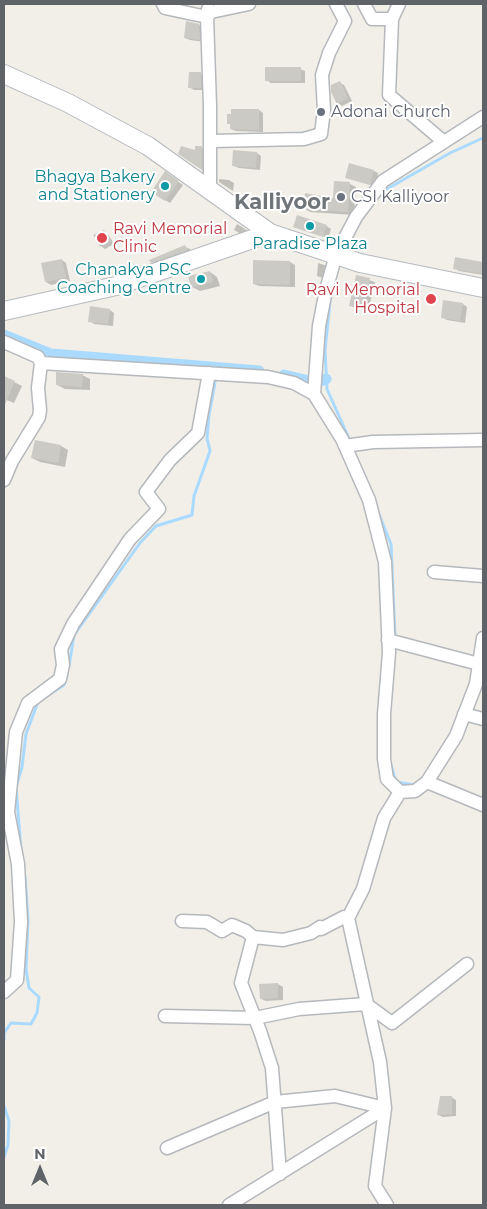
<!DOCTYPE html>
<html>
<head>
<meta charset="utf-8">
<style>
  body { margin:0 }
  #map { position:relative; width:487px; height:1209px; overflow:hidden; background:#f1efe8; font-family:Montserrat,sans-serif }
  canvas { display:block }
  .frame { position:absolute; inset:0; border:5px solid #5f6368; pointer-events:none }
  .north { position:absolute; left:15px; top:1144px; width:50px; height:50px; -webkit-text-stroke:4px #fff; paint-order:stroke; rotate:0deg; font-size:14px; font-weight:700; line-height:20px; text-align:center; color:#5f6368 }
  .north::after { content:''; display:block; margin:auto; width:18px; height:22px; background:#5f6368; clip-path:polygon(50% 0,100% 100%,50% 72%,0 100%) }
</style>
</head>
<body>
<div id="map">
<canvas width="487" height="1209"></canvas>
<div class="frame"></div>
<div class="north">N</div>
</div>
<script>
const g = document.querySelector('canvas').getContext('2d');
g.lineJoin = 'round';
function fillPath(path, color) { g.fillStyle = color; g.fill(path, 'evenodd'); }
const shape = rows => new Path2D(rows.map(r => 'M' + r).join(''));
function trace(path, color, width, dash) { g.strokeStyle = color; g.lineWidth = width; g.lineCap = dash ? 'butt' : 'round'; g.setLineDash(dash || []); g.stroke(path); }
function label(font, color, halo, rows, align = 'center') {
  g.font = font + ' Montserrat,sans-serif'; g.lineWidth = 4; g.setLineDash([]); g.textBaseline = 'middle'; g.strokeStyle = halo; g.fillStyle = color; for (const [text, x, y, turn = 0] of rows) {
    g.save(); g.translate(x, y); g.rotate((+turn || 0) * Math.PI / 180); g.textAlign = isNaN(turn) ? turn : align; if (halo) g.strokeText(text, 0, 0); g.fillText(text, 0, 0); g.restore();
  }
}
fillPath(shape([
  [199,25,204,28,204,42,190,40,185,38],
  [300,69,305,71,305,83,271,83,266,80],
  [200,74,205,76,206,90,194,90,189,87],
  [340,83,344,85,352,101,342,106,338,103],
  [259,110,263,113,263,132,236,131,231,129],
  [202,148,206,150,206,171,179,154,197,152],
  [257,153,261,156,260,170,239,168,234,166],
  [374,171,378,173,375,186,347,177],
  [170,176,183,185,170,203,165,200],
  [219,179,229,180,234,183,233,191,219,182],
  [350,184,356,187,354,215,310,212,304,208,334,199],
  [237,224,242,227,250,233,243,235,234,230],
  [326,226,331,229,328,238,299,229],
  [104,231,108,234,114,244,105,249,101,246],
  [185,247,190,249,192,253,156,265,152,262],
  [456,259,483,263,483,275,459,271,454,268],
  [62,260,66,263,70,281,51,285,46,282],
  [254,261,290,262,295,265,295,287,259,286,254,284],
  [318,263,330,267,326,279,317,276],
  [210,272,217,277,220,286,200,291,192,287],
  [357,276,375,282,368,311,351,306],
  [463,304,467,307,465,323,447,320,442,317],
  [110,310,114,313,113,326,94,324,90,321],
  [82,375,90,379,90,390,65,389,57,385],
  [4,377,22,386,14,403,4,399],
  [61,446,68,450,65,467,40,462,32,458],
  [278,984,283,987,283,1000,266,1001,261,999],
  [451,1097,456,1100,456,1116,443,1117,438,1115]
]), '#0003');
trace(shape([
  [380,193,450,153,483,138],
  [347,249,350,241],
  [330,302,325,350,327,389,351,443],
  [216,367,216,368],
  [378,512,391,544,395,638],
  [69,666,74,635,140,543,156,526,192,515,194,496,210,451,207,438,209,415,215,383],
  [47,696,64,685,66,679],
  [391,765,396,782,414,785],
  [21,850,16,787,22,767,26,734,38,702],
  [4,1040,4,1033,11,1023,31,1024,37,1013,39,997,29,988,26,969,28,919,25,876],
  [4,1106,9,1121,8,1145,4,1157]
]), '#aadaff', 3);
trace(shape([
  [4,335,51,354,259,371],
  [284,375,309,381],
  [320,381,326,379]
]), '#aadaff', 11);
fillPath(shape([
  [186,21,199,24,200,40,184,38],
  [265,67,301,67,301,81,265,81],
  [189,72,201,72,201,88,188,88],
  [340,81,348,98,337,104,331,92,331,85],
  [231,109,259,109,259,130,230,129,230,124,227,124,227,114,231,114],
  [181,146,195,150,195,146,202,146,202,170,178,154],
  [233,150,257,152,256,168,232,166],
  [349,163,374,170,370,185,345,178],
  [165,171,179,181,165,201,151,192],
  [334,181,350,182,348,212,302,209,305,193,333,198],
  [297,215,327,225,323,237,293,227],
  [104,230,110,241,100,247,93,235],
  [185,245,188,250,151,263,149,260],
  [455,257,483,262,483,274,453,269],
  [62,259,66,278,45,282,41,263],
  [253,260,290,261,290,285,253,284],
  [210,271,213,282,191,287,188,276],
  [356,275,370,278,364,309,349,306],
  [443,300,463,303,460,321,441,318],
  [90,306,110,309,108,324,88,322],
  [56,372,83,374,82,387,56,385],
  [4,376,15,381,4,407],
  [35,440,61,445,58,463,31,458],
  [278,983,278,998,260,999,259,984],
  [440,1096,452,1096,452,1114,437,1115]
]), '#cccac5');
const street = shape([
  [163,4,165,8,207,17,208,9],
  [364,4,372,19,392,19],
  [399,4,392,19,389,95,444,142],
  [211,141,304,139,321,134,324,110,322,75,329,53,345,21,336,4],
  [210,190,210,106,207,17,211,12,249,4],
  [4,342,38,357,41,363,38,388,40,410,39,417,12,461,4,480],
  [41,363,268,377,294,383,314,394,342,439,369,500,385,562,389,653,384,714,384,759,387,779,400,792,415,791,427,782,456,736,476,684,483,638],
  [314,394,319,326,326,290,336,255,356,217,383,181,483,117],
  [345,446,373,442,483,440],
  [434,572,483,576],
  [388,640,479,664],
  [464,714,483,719],
  [427,782,483,805],
  [348,918,363,889,384,818,400,792],
  [182,921,207,922,222,931,232,925,246,931,253,937,283,940,311,933,320,927,321,929,344,917,348,918,380,1062,385,1108,375,1186,387,1205],
  [253,937,241,983,260,1031,272,1068,280,1174],
  [4,992,17,980,21,922,18,864,8,812,16,732,28,703,60,679,63,665,61,649,73,624,130,539,159,509,146,492,170,460,198,433,209,373],
  [165,1016,255,1018,299,1009,366,1004,392,1023,467,964],
  [167,1148,275,1102,335,1096,385,1108],
  [229,1205,385,1108]
]);
const secondary = shape([
  [4,74,68,103,148,146,270,233,360,263,483,288],
  [4,311,116,286,270,233]
]);
trace(street, '#b5b8bc', 15);
trace(secondary, '#b6babf', 20);
trace(street, '#fff', 12);
trace(secondary, '#fff', 18);
for (const [x, y, r, color] of [
  [321,112,5,"#6b7280"],
  [165,186,5,"#0f9aa8"],
  [341,197,5,"#6b7280"],
  [310,226,5,"#0f9aa8"],
  [102,238,6,"#e0444e"],
  [201,279,5,"#0f9aa8"],
  [431,299,6,"#e0444e"]
]) { const dot = new Path2D(); dot.arc(x, y, r, 0, 2 * Math.PI); g.fillStyle = color; g.fill(dot); trace(dot, '#fff', 2); }
label('16px', '#5b616d', '#fff', [
  ["Adonai Church",331,112],
  ["CSI Kalliyoor",351,197]
], 'left');
label('16px', '#0d838f', '#fff', [
  ["Bhagya Bakery",155,177],
  ["and Stationery",155,195],
  ["Paradise Plaza",310,244,"center"],
  ["Chanakya PSC",191,270],
  ["Coaching Centre",191,288]
], 'right');
label('16px', '#be3a42', '#fff', [
  ["Ravi Memorial",113,229],
  ["Clinic",113,247],
  ["Ravi Memorial",420,290,"right"],
  ["Hospital",420,308,"right"]
], 'left');
label('bold 21px', '#70757a', '#fff', [
  ["Kalliyoor",282,203]
]);
</script>
</body>
</html>
